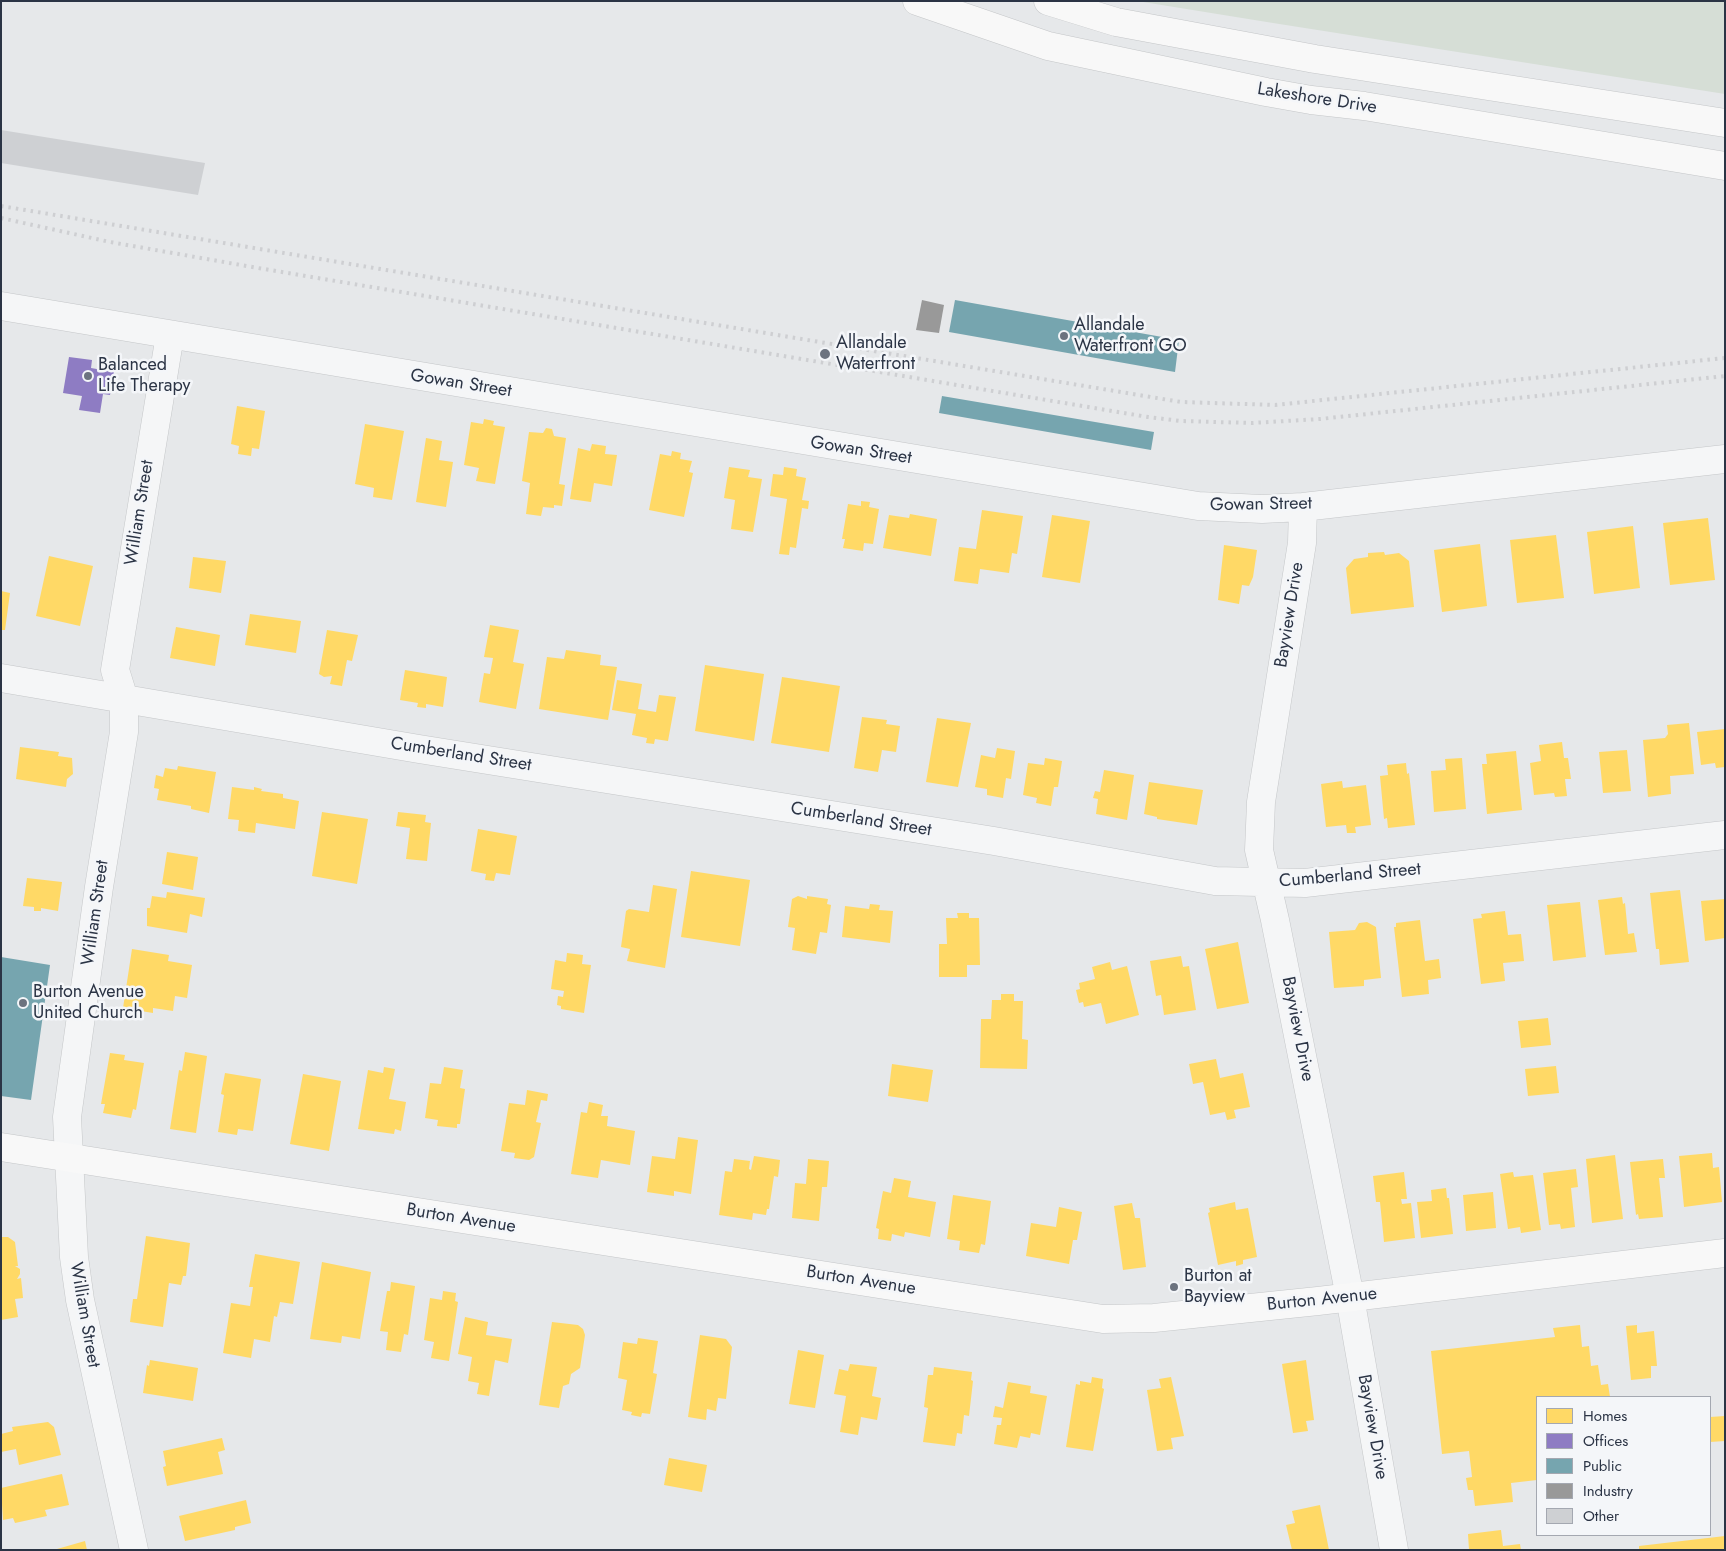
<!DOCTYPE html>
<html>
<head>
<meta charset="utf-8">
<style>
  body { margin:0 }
  #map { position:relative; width:1726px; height:1551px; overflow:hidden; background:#e6e8ea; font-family:Jost,sans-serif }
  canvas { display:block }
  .frame { position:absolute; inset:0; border:2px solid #2b3445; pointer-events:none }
  .legend { position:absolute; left:1536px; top:1396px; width:175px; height:140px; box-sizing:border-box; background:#f4f6f9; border:1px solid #a4a8b1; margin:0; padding:6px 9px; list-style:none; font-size:15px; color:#2b3445 }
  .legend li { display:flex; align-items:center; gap:10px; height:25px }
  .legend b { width:25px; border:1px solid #a4a8b1 }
</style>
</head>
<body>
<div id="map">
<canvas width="1726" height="1551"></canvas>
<div class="frame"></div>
<ul class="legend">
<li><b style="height:14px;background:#ffd966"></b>Homes</li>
<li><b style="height:14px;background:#8e7cc3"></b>Offices</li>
<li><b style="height:14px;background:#76a5af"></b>Public</li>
<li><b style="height:14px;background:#999"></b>Industry</li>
<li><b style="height:14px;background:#ced0d3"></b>Other</li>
</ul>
</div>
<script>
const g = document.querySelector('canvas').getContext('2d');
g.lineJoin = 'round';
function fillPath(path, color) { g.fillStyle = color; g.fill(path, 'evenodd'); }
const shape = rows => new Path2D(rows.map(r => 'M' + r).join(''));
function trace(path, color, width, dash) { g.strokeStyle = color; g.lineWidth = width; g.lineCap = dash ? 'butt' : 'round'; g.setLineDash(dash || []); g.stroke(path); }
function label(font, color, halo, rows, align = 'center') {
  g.font = font + ' Jost,sans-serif'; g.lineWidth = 5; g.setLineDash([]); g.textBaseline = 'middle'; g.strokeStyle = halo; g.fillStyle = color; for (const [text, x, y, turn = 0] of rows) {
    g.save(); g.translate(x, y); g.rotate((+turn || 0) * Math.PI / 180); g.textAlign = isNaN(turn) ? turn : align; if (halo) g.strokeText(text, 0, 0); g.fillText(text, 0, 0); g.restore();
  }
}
fillPath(shape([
  [1137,1,1725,1,1725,94,1273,23]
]), '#d6ded6');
fillPath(shape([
  [237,406,265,411,259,449,252,448,251,456,238,454,239,446,231,444],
  [484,419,494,421,493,425,505,427,495,484,476,481,479,468,464,465,471,422,483,424],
  [365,424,404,431,392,500,373,497,374,488,355,484],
  [546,428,552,429,554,436,566,438,559,484,565,485,562,506,554,505,554,508,543,507,541,516,526,514,530,483,522,481,529,432,543,433],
  [426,438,442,441,439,460,453,462,446,507,416,502],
  [592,444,606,446,605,454,617,455,612,486,594,483,591,502,570,499,578,448,590,451],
  [672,451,681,453,680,459,692,461,689,472,693,473,684,517,649,510,660,454,671,456],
  [729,467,750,470,748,477,762,479,753,532,731,529,735,500,724,498],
  [784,467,797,469,796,476,806,478,802,500,809,501,808,509,802,508,796,548,790,547,789,555,779,554,787,499,770,496,773,474,783,475],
  [861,501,870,502,869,507,879,509,873,544,864,543,863,551,843,548,845,539,842,539,848,504,861,506],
  [982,510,1023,516,1017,554,1012,553,1009,573,980,569,978,584,954,581,959,547,976,549],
  [910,514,937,519,931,556,883,548,889,515,909,518],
  [1052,515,1090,521,1080,583,1042,577],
  [1708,518,1715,580,1670,585,1663,523],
  [1633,526,1640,588,1594,594,1587,532],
  [1556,535,1564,598,1517,603,1510,540],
  [1480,544,1487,606,1442,612,1434,550],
  [1224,545,1257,550,1253,577,1249,586,1242,585,1239,604,1218,600],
  [1384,552,1385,555,1399,553,1409,561,1414,607,1351,614,1346,568,1354,559,1368,557,1368,553],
  [49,556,93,566,80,626,36,616],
  [193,557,226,561,221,593,189,588],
  [1,591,10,593,5,630,1,630],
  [250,614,301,621,296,653,245,645],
  [490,625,519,630,513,662,524,664,516,709,479,702,484,673,490,674,493,658,484,657],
  [176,627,220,635,215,666,170,658],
  [327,630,358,635,352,661,347,660,342,686,330,684,332,676,324,677,319,674],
  [566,650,601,655,600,665,617,667,608,720,539,709,547,657,564,659],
  [705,665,764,674,754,741,695,731],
  [405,670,447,677,443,707,426,704,426,708,417,707,418,703,400,700],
  [782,677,840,686,829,752,771,743],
  [617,680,642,684,638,709,656,712,659,695,676,697,668,741,655,739,654,744,646,743,647,738,632,735,636,714,612,710],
  [862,717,887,720,886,724,900,726,896,752,882,750,878,772,854,768],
  [937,718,971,723,958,787,926,782],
  [1689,723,1694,774,1670,776,1671,794,1648,797,1643,740,1665,738,1668,734,1667,725],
  [1725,729,1725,767,1716,768,1715,763,1701,765,1697,732],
  [1562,742,1564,758,1568,758,1571,779,1565,779,1567,796,1555,797,1554,793,1534,795,1530,763,1541,761,1539,745],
  [20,747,59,752,58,756,72,758,73,774,67,779,66,787,16,779],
  [997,748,1015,751,1011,779,1006,778,1003,798,987,795,987,789,975,787,981,755,995,758],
  [1627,750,1631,791,1603,793,1599,752],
  [1516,751,1522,810,1487,814,1482,764,1487,764,1486,754],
  [1045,758,1062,761,1058,787,1054,787,1051,806,1036,803,1037,798,1023,795,1028,763,1044,765],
  [1462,758,1466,809,1434,812,1431,771,1446,770,1445,759],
  [1406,763,1407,774,1409,773,1415,825,1388,828,1387,818,1384,819,1380,776,1388,775,1387,765],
  [178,766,216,772,209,813,191,809,191,806,157,800,159,789,154,788,156,775,163,777,165,768,177,770],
  [1104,770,1134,775,1127,820,1096,814,1098,799,1093,798,1095,791,1100,792],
  [1342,781,1343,788,1366,785,1371,825,1355,827,1356,833,1347,833,1346,825,1326,827,1321,784],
  [1149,782,1203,790,1197,825,1157,819,1157,817,1144,814],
  [232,787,254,790,254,787,262,789,261,791,283,794,283,798,299,801,295,829,256,823,255,833,238,831,239,820,228,819],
  [322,812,368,819,357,884,312,876],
  [398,812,426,815,425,822,431,823,427,861,406,859,410,828,396,826],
  [478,829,517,836,510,875,496,873,494,881,485,880,486,874,471,871],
  [167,852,198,857,193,890,162,884],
  [691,871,750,880,740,946,681,937],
  [27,878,62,882,58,911,41,908,41,911,34,911,34,907,23,906],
  [653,885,677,889,665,968,627,961,630,949,621,947,626,911,629,909,649,912],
  [1680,890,1689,962,1660,965,1659,949,1656,949,1650,893],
  [167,892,205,898,202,917,190,914,187,933,147,926,147,908,150,908,152,896,166,898],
  [798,896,807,899,807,896,828,899,827,904,831,905,827,933,820,932,816,954,792,950,795,928,788,927,792,899],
  [1622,897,1623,904,1625,903,1628,934,1634,933,1637,952,1605,955,1598,900],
  [1725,899,1725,938,1705,941,1701,901],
  [1580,902,1586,957,1553,961,1547,905],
  [870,904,880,905,879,910,893,911,890,943,842,937,845,906,869,909],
  [1505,911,1508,935,1521,934,1524,961,1503,963,1505,981,1481,984,1473,919,1482,918,1481,914],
  [957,913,969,913,969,918,979,918,980,965,967,965,967,977,939,977,939,944,947,944,946,918,958,918],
  [1420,920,1425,961,1439,959,1441,978,1428,980,1429,994,1402,997,1394,927,1396,927,1396,923],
  [1367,922,1376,927,1381,978,1364,980,1364,986,1334,988,1329,932,1355,930,1359,923],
  [1238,942,1249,1003,1217,1009,1205,949],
  [132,949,169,955,168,961,192,965,187,998,175,996,173,1011,153,1008,153,1013,123,1008],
  [567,953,583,955,582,964,591,965,584,1013,561,1009,561,1006,557,1005,558,996,563,997,564,991,551,989,555,960,566,962],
  [1181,956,1183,967,1189,966,1196,1010,1164,1015,1161,995,1156,996,1150,961],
  [1110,962,1112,970,1127,966,1139,1015,1106,1024,1101,1003,1084,1007,1083,1002,1079,1003,1076,990,1080,989,1079,983,1095,979,1092,967],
  [1001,994,1014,994,1014,1001,1023,1001,1022,1039,1028,1040,1027,1069,980,1068,981,1019,991,1019,992,1000,1001,1000],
  [1548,1018,1551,1045,1521,1048,1518,1021],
  [185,1052,207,1056,196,1133,170,1129,179,1070,182,1071],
  [110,1053,125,1055,124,1060,144,1063,136,1110,133,1109,131,1118,103,1113,105,1104,101,1104],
  [1216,1059,1220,1078,1243,1073,1250,1107,1234,1110,1236,1118,1227,1120,1225,1112,1210,1115,1203,1082,1193,1084,1189,1064],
  [892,1064,933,1070,928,1102,888,1096],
  [1556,1066,1559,1093,1528,1096,1525,1069],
  [384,1067,395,1069,389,1099,406,1102,401,1131,395,1129,394,1134,358,1129,368,1070,383,1073],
  [444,1067,463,1070,460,1088,465,1089,460,1124,457,1124,457,1128,437,1126,438,1120,425,1118,430,1083,441,1084],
  [225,1073,261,1079,253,1131,238,1129,237,1135,218,1132,224,1095,221,1094],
  [303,1074,341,1081,329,1151,290,1144],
  [527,1090,548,1094,547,1101,541,1100,536,1122,541,1123,534,1157,529,1160,514,1158,515,1153,501,1151,509,1103,525,1105],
  [589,1102,603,1105,601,1116,608,1116,607,1126,635,1131,630,1165,601,1160,598,1178,571,1174,581,1112,587,1113],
  [678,1137,698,1140,691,1194,674,1191,674,1196,647,1192,652,1156,675,1159],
  [1712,1153,1713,1168,1719,1167,1722,1202,1684,1207,1679,1156],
  [1615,1155,1623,1219,1592,1223,1586,1159],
  [754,1156,780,1160,778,1177,774,1176,769,1209,767,1209,766,1215,753,1213,752,1220,719,1215,725,1171,732,1172,734,1159,750,1161,749,1169,751,1170],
  [808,1159,829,1161,827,1187,822,1187,819,1221,792,1218,795,1183,806,1184],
  [1663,1159,1665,1178,1659,1178,1663,1217,1639,1219,1638,1214,1636,1215,1630,1162],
  [1576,1169,1578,1187,1571,1188,1575,1227,1561,1229,1560,1224,1549,1225,1543,1173],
  [1404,1172,1407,1199,1401,1199,1402,1204,1411,1203,1415,1238,1384,1242,1380,1202,1376,1202,1373,1176],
  [1513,1172,1514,1177,1533,1175,1541,1230,1521,1233,1520,1227,1508,1229,1500,1174],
  [894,1178,911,1181,908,1197,936,1202,930,1237,905,1232,904,1237,892,1234,891,1241,878,1239,879,1229,876,1228,883,1191,891,1193],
  [1446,1188,1447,1198,1449,1198,1453,1234,1421,1238,1417,1202,1432,1201,1431,1190],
  [1493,1192,1496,1228,1466,1231,1463,1195],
  [953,1195,991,1201,985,1245,981,1244,979,1253,959,1250,960,1241,947,1239],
  [1235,1202,1236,1210,1248,1208,1257,1257,1243,1260,1243,1264,1236,1266,1236,1261,1218,1265,1208,1213,1210,1212,1209,1208],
  [1132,1203,1135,1218,1140,1218,1146,1267,1123,1270,1114,1206],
  [1059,1207,1082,1212,1077,1240,1073,1240,1069,1264,1026,1256,1031,1223,1056,1227],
  [146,1236,190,1243,186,1276,183,1276,181,1285,169,1283,163,1327,130,1322,133,1299,137,1299],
  [1,1237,8,1237,15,1242,18,1266,15,1266,20,1269,20,1274,17,1279,21,1278,23,1298,15,1299,18,1317,1,1320],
  [255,1254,300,1262,293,1304,280,1302,277,1317,274,1316,270,1342,254,1339,251,1358,223,1353,231,1303,250,1306,253,1287,249,1287],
  [322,1262,371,1272,360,1339,342,1336,341,1343,310,1339],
  [391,1282,415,1286,408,1335,404,1334,401,1352,386,1350,388,1332,380,1331,387,1291,390,1291],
  [443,1291,456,1293,455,1301,458,1302,449,1361,431,1358,434,1342,424,1340,430,1298,442,1300],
  [465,1317,488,1322,486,1335,512,1339,508,1363,495,1360,489,1396,477,1394,479,1383,468,1381,472,1357,458,1354],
  [552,1322,578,1325,583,1329,585,1335,580,1368,571,1374,569,1384,563,1386,559,1408,539,1405],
  [1580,1325,1582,1347,1589,1346,1591,1366,1598,1365,1601,1385,1608,1384,1610,1397,1537,1397,1537,1480,1511,1483,1513,1502,1475,1506,1473,1490,1468,1490,1466,1478,1472,1477,1469,1451,1442,1454,1431,1351,1555,1337,1553,1328],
  [1637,1325,1637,1333,1654,1331,1657,1366,1651,1366,1651,1378,1631,1380,1626,1326],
  [700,1335,726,1339,732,1347,726,1399,718,1398,716,1411,707,1409,706,1420,688,1417],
  [638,1338,658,1341,653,1373,657,1374,650,1414,642,1413,641,1417,631,1415,632,1412,622,1410,627,1380,618,1378,623,1342,637,1344],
  [798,1350,824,1355,815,1408,789,1404],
  [150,1360,198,1368,193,1401,143,1393,147,1365,149,1366],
  [1306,1360,1314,1420,1306,1421,1308,1431,1293,1433,1282,1364],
  [850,1364,877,1367,872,1396,881,1398,877,1420,861,1417,858,1435,840,1432,846,1396,834,1394,839,1369,848,1371],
  [934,1367,972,1372,971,1380,973,1381,969,1416,964,1415,962,1434,957,1433,955,1446,923,1442,928,1408,924,1407,928,1375,933,1375],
  [1092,1377,1103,1379,1102,1388,1104,1389,1093,1451,1066,1447,1076,1384,1080,1385,1080,1381,1091,1383],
  [1171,1377,1184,1436,1171,1438,1173,1449,1157,1451,1147,1390,1161,1388,1159,1379],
  [1008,1382,1031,1386,1030,1393,1047,1396,1040,1435,1031,1433,1030,1438,1020,1436,1017,1448,994,1444,997,1425,1001,1425,1002,1418,993,1417,995,1406,1003,1408],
  [1725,1416,1725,1441,1710,1442,1710,1417],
  [48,1422,54,1427,61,1455,19,1465,16,1449,1,1452,1,1434,13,1431,12,1427],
  [222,1438,225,1450,218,1452,223,1474,167,1486,163,1467,166,1466,163,1451],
  [669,1458,707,1465,702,1492,664,1485],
  [62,1474,69,1505,45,1510,47,1516,15,1523,13,1518,3,1520,1,1488],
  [246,1500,251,1523,235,1527,235,1530,185,1541,179,1516],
  [1320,1505,1329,1550,1292,1550,1286,1525,1295,1523,1292,1511],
  [1501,1530,1503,1546,1520,1544,1521,1550,1469,1550,1468,1534],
  [1725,1536,1725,1550,1639,1550,1639,1546],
  [85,1541,87,1550,57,1550,57,1549]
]), '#ffd966');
fillPath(shape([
  [69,357,92,360,91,368,114,372,110,395,103,394,100,413,79,410,82,396,63,393]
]), '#8e7cc3');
fillPath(shape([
  [955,300,1179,340,1175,372,949,332],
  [942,396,1154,432,1151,450,939,413],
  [1,957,50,965,31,1100,1,1096]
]), '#76a5af');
fillPath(shape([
  [922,300,944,305,939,333,916,330]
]), '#999');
fillPath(shape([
  [1,130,205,163,198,195,1,163]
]), '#ced0d3');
const minor = shape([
  [1,306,1198,506,1262,509,1303,507,1725,459],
  [1303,507,1302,543,1261,802,1259,850,1275,920,1350,1297],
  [1,678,419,749,994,841,1215,881,1305,883,1725,835],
  [134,1550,80,1300,74,1257,67,1117,99,887,124,732,124,699,115,670,170,335]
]);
const tertiary = shape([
  [1350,1297,1394,1550]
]);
const secondary = shape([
  [917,1,1048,46,1266,92,1311,100,1364,106,1725,166],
  [1048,1,1116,22,1315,59,1725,123],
  [1,1147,1103,1319,1154,1318,1318,1301,1725,1253]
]);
trace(minor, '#c4c6c8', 29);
trace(tertiary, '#c4c6c8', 29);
trace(secondary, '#c4c6c8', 29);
trace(minor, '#f5f6f7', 28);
trace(tertiary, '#f5f6f7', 28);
trace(secondary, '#f8f8f8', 28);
trace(shape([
  [1,206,1181,402,1275,405,1725,358],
  [1,218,110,242,258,268,1148,417,1181,421,1252,423,1320,419,1725,376]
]), '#cecfd2', 4, [2.5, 5]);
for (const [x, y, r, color] of [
  [1064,336,5,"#6c737f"],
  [825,354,6,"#6c737f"],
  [88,376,5,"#6c737f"],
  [23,1003,5,"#6c737f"],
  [1174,1287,5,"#6c737f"]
]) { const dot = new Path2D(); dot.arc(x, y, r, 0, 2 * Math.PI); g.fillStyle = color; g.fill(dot); trace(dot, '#f4f6f9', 2); }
label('18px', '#2b3445', '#f4f6f9', [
  ["Lakeshore Drive",1317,99,9],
  ["Gowan Street",461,384,9],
  ["Gowan Street",861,451,9],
  ["Gowan Street",1261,505,-1],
  ["William Street",140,513,-81],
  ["Bayview Drive",1290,615,-81],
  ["Cumberland Street",461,755,9],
  ["Cumberland Street",861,820,9],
  ["Cumberland Street",1350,876,-5],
  ["William Street",96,913,-82],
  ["Bayview Drive",1297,1029,79],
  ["Burton Avenue",461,1219,9],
  ["Burton Avenue",861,1281,9],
  ["Burton Avenue",1322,1300,-6],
  ["William Street",84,1315,80],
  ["Bayview Drive",1372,1427,80]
]);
label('18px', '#2b3445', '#f4f6f9', [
  ["Allandale",1074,326],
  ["Waterfront GO",1074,347],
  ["Allandale",836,344],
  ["Waterfront",836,365],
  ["Balanced",98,366],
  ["Life Therapy",98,387],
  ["Burton Avenue",33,993],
  ["United Church",33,1014],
  ["Burton at",1184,1277],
  ["Bayview",1184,1298]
], 'left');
</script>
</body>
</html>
